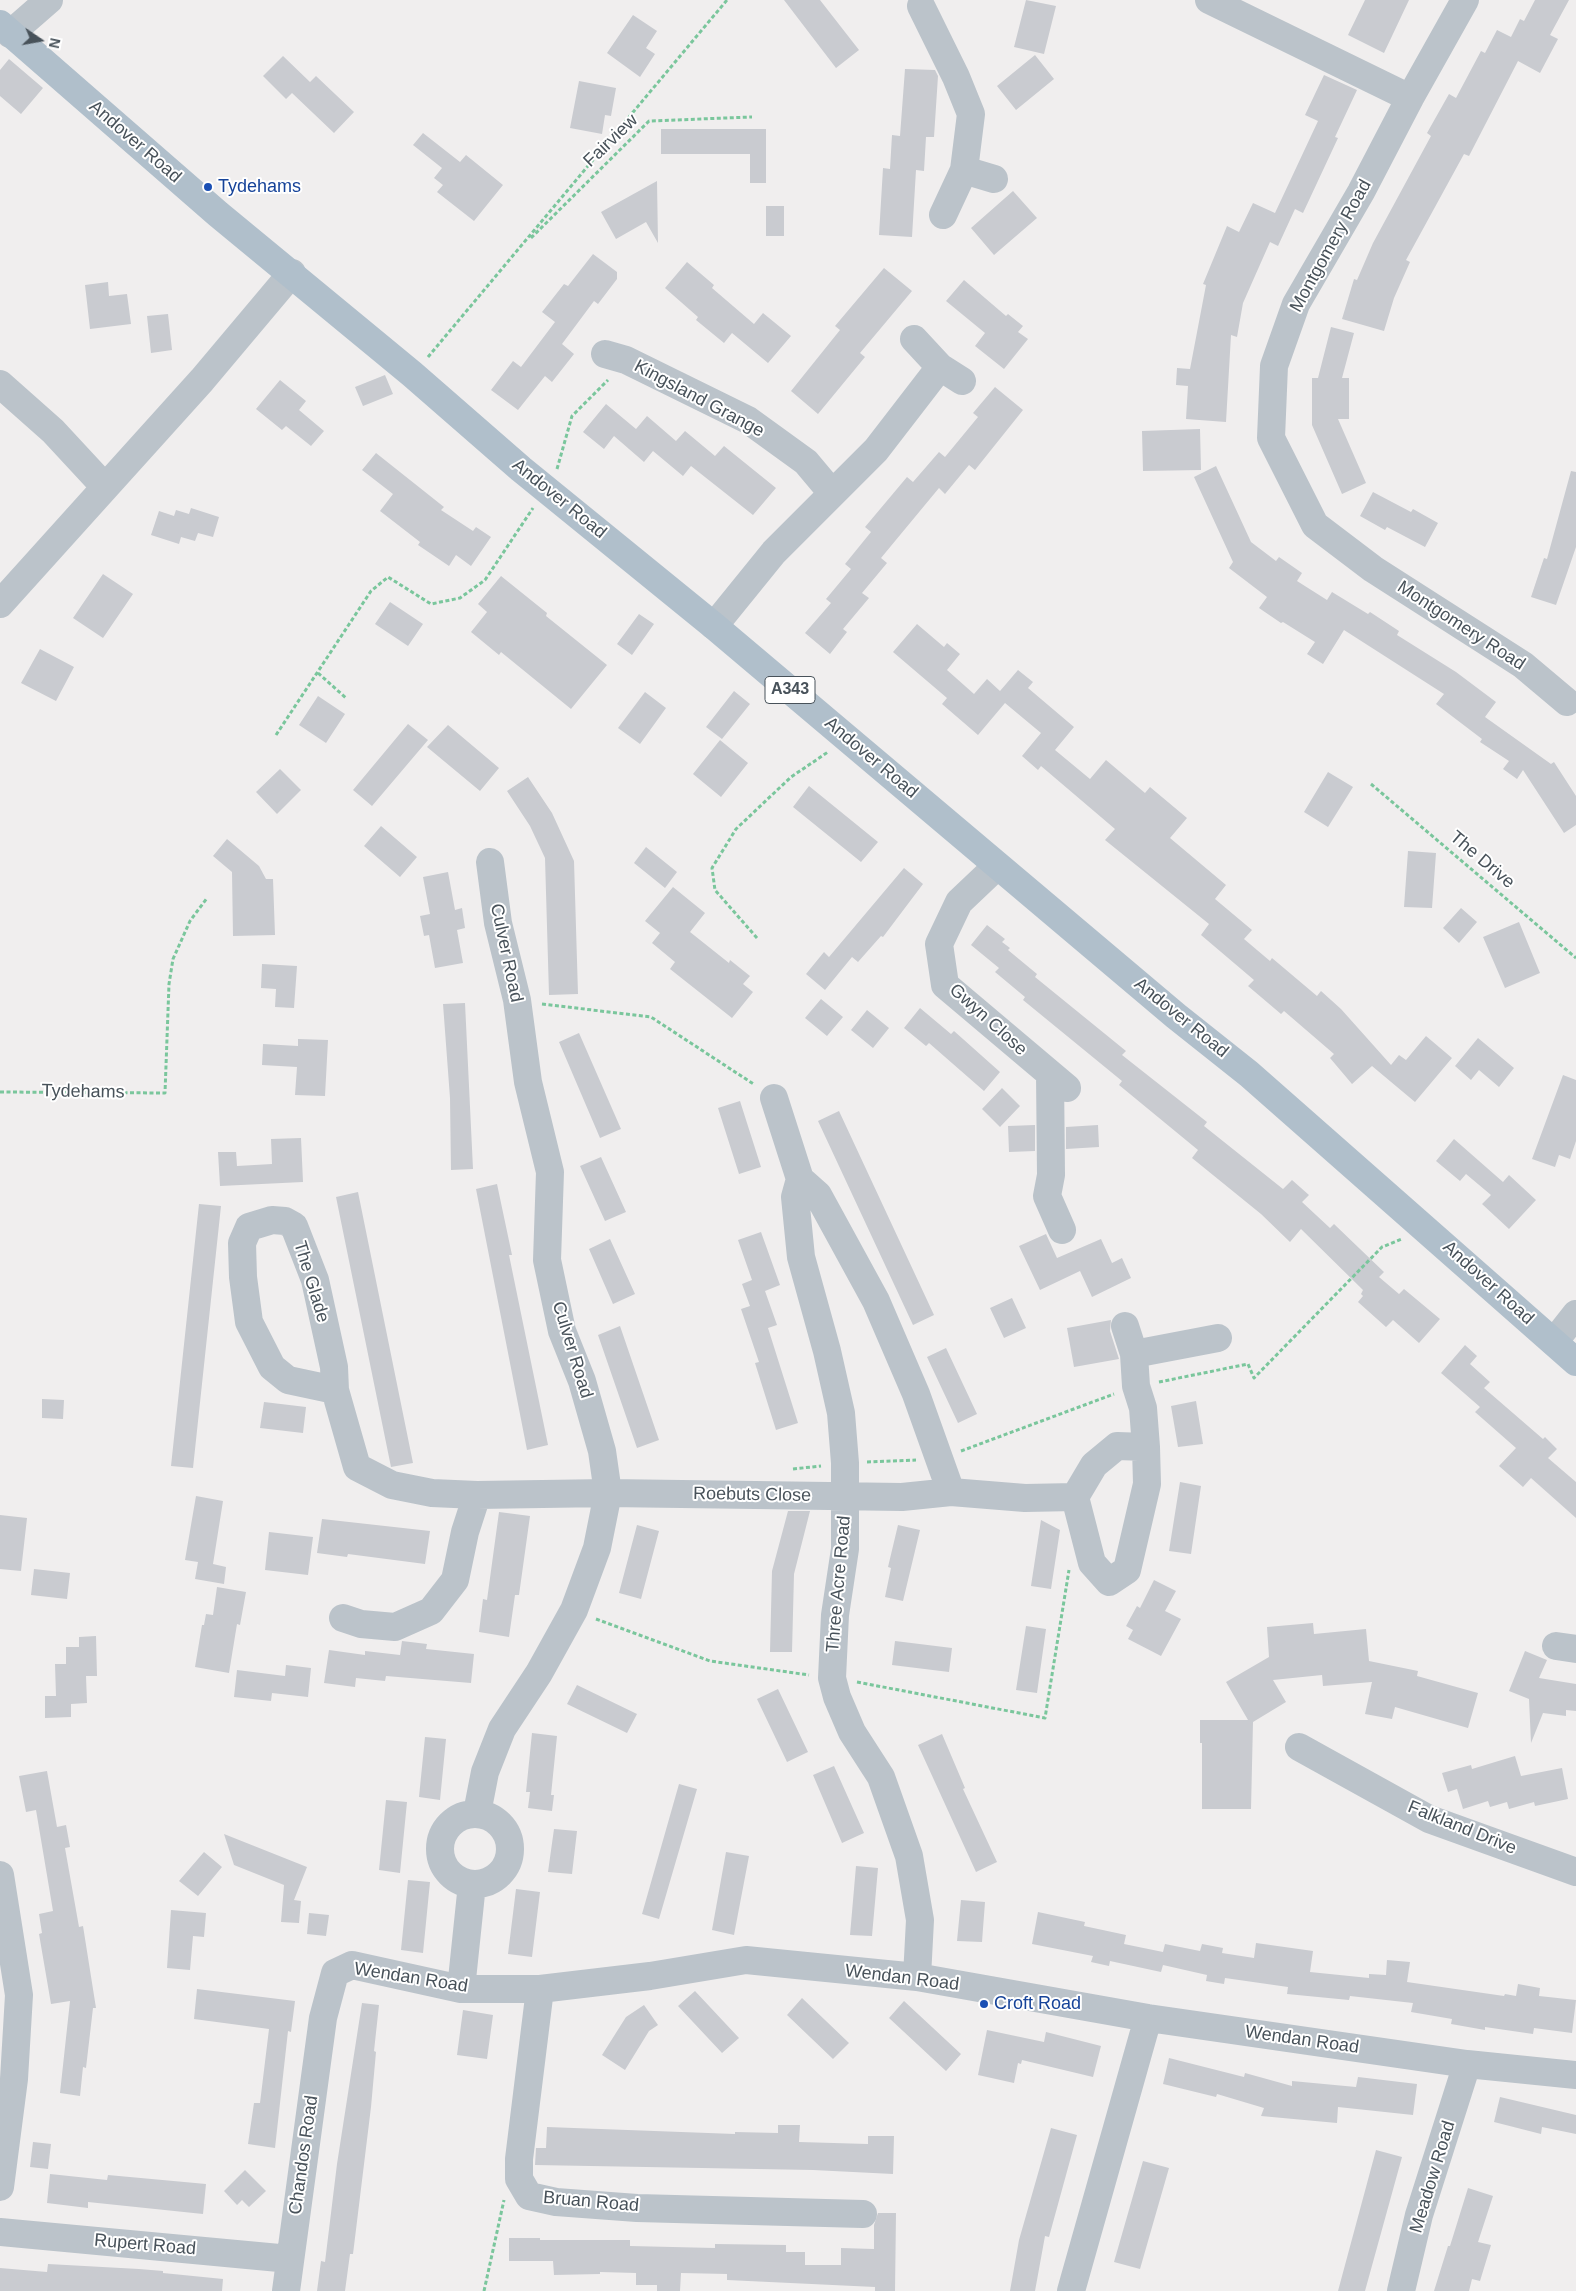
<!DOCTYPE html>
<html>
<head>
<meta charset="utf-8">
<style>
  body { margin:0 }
  #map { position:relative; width:1576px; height:2291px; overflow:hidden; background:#f0eeee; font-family:Helvetica,sans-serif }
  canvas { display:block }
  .north { position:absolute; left:15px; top:15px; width:50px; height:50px; -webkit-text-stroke:4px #fff; paint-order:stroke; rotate:102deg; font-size:14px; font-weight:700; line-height:20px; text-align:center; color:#48525a }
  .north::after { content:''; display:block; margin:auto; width:18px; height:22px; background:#48525a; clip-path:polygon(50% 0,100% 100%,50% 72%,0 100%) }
</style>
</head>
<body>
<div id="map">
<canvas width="1576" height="2291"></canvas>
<div class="north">N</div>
</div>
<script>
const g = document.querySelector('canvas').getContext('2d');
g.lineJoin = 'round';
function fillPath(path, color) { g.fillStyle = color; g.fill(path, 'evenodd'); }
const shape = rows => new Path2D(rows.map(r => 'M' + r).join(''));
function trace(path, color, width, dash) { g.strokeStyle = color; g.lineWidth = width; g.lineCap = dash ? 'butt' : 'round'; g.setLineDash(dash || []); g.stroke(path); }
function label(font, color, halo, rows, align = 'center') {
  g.font = font + ' Helvetica,sans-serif'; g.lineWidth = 4; g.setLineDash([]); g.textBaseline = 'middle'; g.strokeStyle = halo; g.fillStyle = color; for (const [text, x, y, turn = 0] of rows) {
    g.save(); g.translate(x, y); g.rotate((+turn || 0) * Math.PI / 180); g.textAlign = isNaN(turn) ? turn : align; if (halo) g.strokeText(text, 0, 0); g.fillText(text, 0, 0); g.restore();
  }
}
fillPath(shape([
  [784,0,820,0,859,50,836,68],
  [1026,0,1056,6,1044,54,1014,47],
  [1365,0,1409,0,1384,53,1348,35],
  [1535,0,1569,0,1550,35,1558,39,1540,73,1518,61,1469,156,1464,154,1406,260,1410,262,1394,298,1384,331,1342,319,1354,279,1357,280,1373,243,1431,136,1427,133,1449,94,1456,98,1481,51,1485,53,1497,30,1511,37,1520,19,1524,21],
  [633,15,657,31,646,48,655,54,640,77,607,53],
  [1035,55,1054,79,1016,110,997,86],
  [283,56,310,82,316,76,354,112,334,133,292,93,286,99,263,76],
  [9,59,43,88,21,114,0,96,0,70],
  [905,69,935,70,938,76,934,137,926,137,924,171,916,170,912,237,879,235,883,168,890,169,892,135,900,136],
  [1324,75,1357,90,1335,137,1338,138,1303,213,1295,209,1278,246,1270,242,1243,303,1237,337,1231,335,1226,422,1186,419,1188,386,1176,385,1177,368,1190,369,1206,285,1203,284,1227,226,1239,232,1253,203,1275,213,1318,121,1305,115],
  [579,81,616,88,611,116,605,115,602,134,570,128],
  [661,129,766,129,766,183,750,183,750,154,661,154],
  [423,133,460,162,466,155,503,185,474,221,437,192,443,185,434,178,442,168,413,145],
  [657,181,658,243,646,222,616,239,601,212],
  [1013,191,1037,218,994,255,971,228],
  [766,206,784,206,784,236,766,236],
  [593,254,617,272,617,279,598,304,594,301,562,344,574,354,552,382,545,376,518,410,491,390,513,361,521,367,555,322,542,312,564,284,568,286],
  [687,262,714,285,712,288,754,324,763,313,791,336,768,363,732,333,724,343,696,320,698,317,665,288],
  [884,268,912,291,860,353,865,357,818,414,791,391,840,330,835,326],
  [964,280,1006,316,1008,314,1023,326,1018,332,1028,339,1004,369,975,346,985,333,946,301],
  [108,282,109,296,127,294,131,324,90,329,85,285],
  [168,314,172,350,151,353,147,316],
  [1331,327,1354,333,1342,378,1349,378,1349,419,1338,419,1366,483,1342,494,1312,425,1312,378,1318,378],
  [385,375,393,394,363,406,355,387],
  [280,380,306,401,299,410,324,431,311,446,286,426,282,430,256,409],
  [995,387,1023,410,975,470,969,465,945,494,939,488,881,558,887,563,862,593,869,598,843,629,847,632,830,654,805,633,831,603,826,599,851,569,845,564,871,532,865,527,907,477,913,482,939,452,945,457,978,417,973,413],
  [606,404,636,429,647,416,676,441,685,431,715,456,724,446,776,488,753,515,691,466,683,476,653,451,644,462,614,436,604,449,583,432],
  [1200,429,1201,470,1143,471,1142,431],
  [376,453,444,507,441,510,473,531,476,527,491,537,471,566,456,555,449,566,418,545,420,542,380,511,393,494,362,470],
  [1216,466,1251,542,1276,561,1279,557,1302,573,1297,581,1327,600,1332,592,1368,614,1370,612,1399,631,1397,635,1456,672,1496,702,1485,717,1551,764,1554,762,1576,796,1576,825,1564,833,1523,770,1517,779,1503,769,1509,761,1480,742,1482,739,1436,704,1444,694,1344,630,1323,664,1307,654,1315,642,1283,622,1281,623,1259,608,1267,597,1229,568,1233,562,1194,477],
  [1571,471,1576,472,1576,547,1556,605,1531,597,1544,558,1547,559],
  [1373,492,1411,512,1413,509,1438,523,1425,547,1387,527,1385,530,1360,516],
  [191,508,219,517,213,537,198,533,195,541,181,537,179,544,151,535,159,511,174,516,176,510,189,514],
  [103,574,133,594,103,638,73,618],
  [501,576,547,613,546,616,607,665,571,709,501,652,499,655,471,632,487,612,478,604],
  [390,602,423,624,408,646,375,624],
  [639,614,654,624,632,655,617,644],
  [917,624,944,647,947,643,960,654,947,670,974,694,987,679,1000,691,1018,670,1033,682,1028,688,1074,727,1055,750,1090,779,1106,760,1145,793,1150,787,1187,818,1170,838,1226,885,1215,899,1252,930,1244,939,1270,961,1272,958,1317,996,1321,991,1341,1009,1391,1065,1399,1055,1406,1060,1426,1036,1452,1058,1415,1102,1372,1066,1352,1084,1330,1058,1334,1054,1284,1011,1281,1014,1248,986,1254,980,1201,935,1209,924,1105,840,1115,829,1041,766,1038,770,1022,756,1041,733,1005,703,978,735,942,704,947,698,893,652],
  [40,649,74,667,56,701,21,683],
  [734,691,750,704,722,739,706,727],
  [645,692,666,708,640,744,618,728],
  [318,696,345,714,326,743,299,725],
  [408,724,428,740,372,806,353,790],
  [448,725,499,768,480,791,427,747],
  [720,740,748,763,721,797,693,774],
  [280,769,301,790,277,814,256,792],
  [1328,772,1353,787,1328,827,1304,812],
  [528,777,552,813,574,861,578,994,549,995,545,858,530,826,507,791],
  [809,786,878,842,861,862,793,807],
  [381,826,417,857,400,877,364,846],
  [227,839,259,866,266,879,273,879,275,935,233,936,232,872,213,856],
  [646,847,677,872,665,888,634,863],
  [1408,851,1436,853,1432,908,1404,907],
  [904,868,923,884,883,937,881,936,858,962,852,957,825,990,806,974,824,952,829,957],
  [448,872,455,910,462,908,465,928,457,930,463,963,435,968,429,935,424,936,420,916,430,914,423,877],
  [673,887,705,913,690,932,729,963,730,960,750,976,743,984,753,992,732,1018,670,969,675,962,652,943,660,933,645,921],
  [1461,908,1477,922,1459,943,1443,928],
  [1519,922,1540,973,1505,988,1483,937],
  [987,925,1005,939,1002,942,1010,948,1008,950,1037,974,1035,977,1126,1051,1122,1055,1207,1122,1204,1126,1283,1189,1292,1180,1309,1195,1302,1202,1330,1228,1334,1224,1384,1272,1379,1277,1399,1294,1404,1289,1440,1319,1419,1343,1393,1320,1386,1327,1358,1302,1363,1296,1361,1294,1363,1290,1301,1229,1290,1242,1261,1214,1192,1158,1198,1150,1119,1085,1122,1081,1023,1000,1025,997,995,972,999,968,971,945],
  [262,964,297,966,294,1008,275,1007,276,989,261,988],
  [821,999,843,1017,827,1036,805,1018],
  [465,1003,473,1169,451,1170,450,1098,443,1004],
  [920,1008,951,1034,954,1031,1000,1072,984,1091,929,1043,926,1046,904,1028],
  [867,1010,889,1028,873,1048,851,1030],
  [579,1033,621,1129,600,1138,559,1042],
  [1478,1038,1514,1068,1499,1087,1479,1070,1471,1080,1455,1066],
  [298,1039,328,1040,325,1096,295,1095,297,1067,262,1065,263,1044,298,1046],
  [1563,1075,1576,1080,1576,1141,1570,1159,1559,1155,1555,1167,1532,1159],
  [1002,1088,1020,1106,1000,1127,982,1109],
  [740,1101,761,1167,739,1174,718,1108],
  [839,1111,934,1315,913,1325,818,1121],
  [1035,1125,1035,1151,1009,1152,1008,1126],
  [1098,1125,1099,1147,1066,1149,1066,1127],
  [301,1138,303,1182,220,1186,218,1152,236,1152,237,1166,272,1164,271,1139],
  [1454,1139,1503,1182,1509,1175,1536,1200,1509,1229,1482,1204,1491,1195,1466,1174,1460,1181,1436,1161],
  [601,1157,626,1212,605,1221,580,1166],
  [497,1184,512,1255,509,1255,548,1445,527,1450,476,1189],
  [358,1192,413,1463,391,1467,336,1197],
  [199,1204,221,1206,193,1468,171,1466],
  [761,1232,780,1285,765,1291,777,1325,768,1328,798,1423,776,1430,755,1363,759,1362,741,1309,750,1306,742,1284,752,1280,738,1240],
  [1046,1234,1057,1258,1101,1239,1112,1263,1122,1258,1131,1278,1092,1297,1080,1271,1040,1290,1019,1246],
  [610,1239,635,1294,613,1304,589,1249],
  [1012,1298,1026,1328,1004,1338,990,1308],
  [1111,1320,1110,1331,1119,1359,1074,1367,1067,1328],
  [620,1326,659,1440,637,1448,598,1335],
  [1465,1345,1477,1356,1470,1364,1490,1382,1484,1388,1543,1439,1545,1437,1557,1449,1548,1458,1576,1482,1576,1518,1531,1478,1523,1487,1499,1466,1516,1448,1475,1412,1480,1407,1441,1373],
  [946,1348,977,1414,958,1423,927,1357],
  [42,1399,64,1400,63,1419,42,1418],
  [1196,1401,1203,1444,1178,1447,1171,1406],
  [264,1402,306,1407,303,1433,260,1428],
  [1180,1482,1201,1486,1191,1554,1169,1551],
  [196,1496,223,1501,213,1564,226,1567,224,1584,195,1579,198,1562,185,1560],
  [788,1511,810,1511,794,1574,792,1652,770,1652,772,1571],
  [499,1512,530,1516,519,1595,515,1595,509,1637,479,1632,483,1599,487,1600],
  [0,1515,27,1518,21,1571,0,1569],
  [322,1519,430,1531,425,1564,348,1554,347,1557,317,1553],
  [1041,1520,1060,1530,1051,1589,1031,1586],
  [637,1525,659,1531,641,1599,619,1593],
  [898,1525,920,1530,903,1601,885,1597,891,1568,888,1567],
  [269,1532,313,1537,308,1575,265,1570],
  [34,1569,70,1573,67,1599,31,1595],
  [1154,1580,1176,1591,1165,1611,1181,1619,1161,1656,1128,1639,1133,1630,1126,1626,1137,1606,1140,1608],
  [217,1587,246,1592,240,1625,237,1624,229,1673,195,1667,202,1625,204,1625,206,1614,213,1615],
  [1313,1623,1314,1634,1366,1629,1369,1661,1418,1671,1417,1676,1478,1693,1468,1728,1395,1707,1392,1719,1365,1714,1372,1682,1323,1686,1322,1675,1273,1680,1286,1702,1253,1722,1251,1809,1202,1809,1202,1743,1200,1743,1200,1720,1248,1720,1226,1682,1269,1657,1267,1627],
  [1026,1626,1046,1629,1037,1693,1016,1690],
  [96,1636,97,1676,86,1676,87,1703,71,1704,71,1717,45,1718,45,1696,56,1696,55,1664,66,1664,66,1647,79,1647,79,1637],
  [402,1641,427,1644,426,1649,474,1654,471,1683,386,1676,385,1681,356,1678,355,1687,324,1683,329,1650,365,1655,365,1651,400,1655],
  [895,1641,952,1648,949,1672,892,1665],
  [1525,1651,1547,1660,1539,1678,1576,1684,1576,1711,1566,1710,1566,1716,1543,1713,1531,1743,1529,1699,1509,1691],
  [286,1665,311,1668,308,1697,272,1693,271,1701,234,1697,237,1670,285,1676],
  [577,1685,637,1714,627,1733,567,1704],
  [778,1689,808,1752,787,1762,757,1699],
  [532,1733,557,1736,551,1795,554,1795,552,1811,528,1808,530,1792,526,1792],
  [942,1734,965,1788,963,1789,997,1862,976,1872,918,1745],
  [425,1737,446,1739,440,1800,419,1797],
  [1515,1756,1521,1776,1562,1768,1568,1799,1535,1806,1534,1802,1509,1809,1507,1802,1490,1807,1488,1801,1463,1809,1457,1789,1448,1792,1442,1773,1471,1765,1472,1769],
  [834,1766,864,1833,842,1843,813,1775],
  [47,1771,57,1827,66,1825,70,1847,65,1848,79,1927,83,1926,96,2008,93,2008,86,2068,83,2067,80,2096,60,2093,70,2001,51,2004,39,1934,42,1933,39,1914,53,1911,36,1810,26,1812,19,1776],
  [679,1784,697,1789,659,1919,642,1914],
  [386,1800,407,1802,400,1873,379,1870],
  [554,1829,577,1831,572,1874,548,1872],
  [224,1834,307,1867,294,1900,301,1901,299,1923,281,1922,284,1885,234,1865],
  [204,1852,222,1867,198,1896,179,1881],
  [726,1852,749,1856,734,1935,712,1930],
  [856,1866,878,1868,872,1936,850,1935],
  [408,1880,430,1882,423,1953,401,1950],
  [516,1889,540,1892,532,1957,508,1954],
  [961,1900,985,1902,982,1942,957,1941],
  [171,1910,206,1913,204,1937,193,1936,190,1970,167,1968],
  [1038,1912,1085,1922,1084,1926,1126,1935,1124,1944,1163,1952,1165,1944,1200,1951,1202,1944,1223,1948,1222,1953,1254,1958,1256,1943,1313,1951,1310,1972,1369,1978,1369,1974,1386,1975,1387,1960,1410,1962,1407,1982,1504,1996,1505,1994,1516,1996,1518,1984,1540,1988,1539,1996,1576,2000,1572,2033,1534,2028,1533,2034,1485,2027,1485,2030,1451,2024,1452,2019,1411,2012,1413,2003,1350,1996,1349,2000,1287,1994,1288,1987,1225,1978,1224,1984,1206,1981,1207,1975,1163,1965,1161,1972,1110,1961,1109,1966,1091,1962,1093,1956,1032,1944],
  [309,1913,329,1915,326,1936,307,1934],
  [197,1989,295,2001,291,2032,288,2031,275,2148,248,2144,254,2103,260,2103,269,2029,194,2019],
  [695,1991,739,2038,722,2053,678,2006],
  [802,1998,849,2043,833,2059,787,2015],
  [904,2001,961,2054,946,2071,889,2018],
  [362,2003,379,2005,374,2051,376,2052,371,2107,353,2254,350,2254,345,2291,317,2291,321,2261,325,2262,337,2164],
  [644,2005,658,2025,649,2031,625,2070,602,2055,626,2017],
  [463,2010,493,2015,487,2059,457,2055],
  [987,2030,1044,2042,1046,2032,1101,2046,1093,2077,1022,2060,1021,2064,1018,2063,1014,2083,978,2075],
  [1169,2058,1244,2077,1245,2073,1292,2086,1292,2081,1356,2087,1358,2077,1417,2084,1413,2115,1338,2107,1337,2123,1261,2116,1264,2108,1217,2094,1216,2097,1163,2084],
  [1500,2097,1576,2115,1576,2134,1542,2127,1541,2134,1494,2122],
  [778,2125,800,2125,799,2142,868,2144,868,2136,894,2136,893,2174,813,2170,535,2165,536,2148,546,2148,547,2127,735,2134,735,2132,778,2133],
  [1051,2128,1077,2135,1049,2237,1045,2236,1035,2291,1010,2291,1019,2240],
  [33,2142,51,2144,48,2169,30,2167],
  [1376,2150,1402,2157,1365,2291,1338,2291],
  [1143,2161,1169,2168,1140,2269,1114,2262],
  [245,2170,266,2191,249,2207,242,2200,237,2205,224,2191],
  [50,2174,107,2180,108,2175,206,2184,203,2214,88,2202,88,2208,47,2203],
  [1468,2188,1493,2196,1478,2242,1491,2245,1480,2281,1472,2279,1469,2291,1434,2291,1448,2246,1450,2246],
  [878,2213,896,2213,895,2291,875,2291,875,2287,727,2280,727,2274,681,2273,680,2291,657,2291,657,2285,636,2285,636,2273,600,2272,600,2274,554,2275,553,2261,509,2261,509,2238,540,2238,540,2240,630,2240,630,2246,715,2248,715,2244,786,2245,786,2252,805,2252,805,2265,841,2265,841,2248,874,2249,874,2225],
  [48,2264,139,2269,163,2271,163,2273,223,2279,222,2291,0,2291,0,2268,47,2272]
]), '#c9cbd0');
trace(shape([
  [531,238,649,121,752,117],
  [428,357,727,0],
  [557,469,572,416,608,380],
  [318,673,346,698],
  [276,735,371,591,388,577,431,604,460,598,485,580,533,508],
  [1371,784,1576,958],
  [757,938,715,890,712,868,736,829,791,777,828,752],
  [542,1004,651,1017,755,1085],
  [0,1092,165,1093,169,984,173,959,190,921,207,898],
  [1159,1382,1248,1364,1254,1378,1382,1247,1402,1239],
  [961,1451,1114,1394],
  [867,1462,916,1460],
  [793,1469,821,1466],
  [596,1619,710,1661,809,1675],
  [857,1682,1045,1718,1069,1570],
  [484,2291,504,2200]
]), '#7ac69c', 3, [4, 2.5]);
trace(shape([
  [1209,0,1410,98],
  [1465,0,1410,98,1361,192,1296,304,1274,366,1271,438,1315,525,1373,569,1523,665,1567,702],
  [921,6,956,77,971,114,964,170,943,215],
  [10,34,49,0],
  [964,170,994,179],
  [914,339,940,367,962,381],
  [605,354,626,360,748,420,806,462,832,493],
  [0,384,53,431,104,486],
  [0,604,202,380,292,273],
  [714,626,774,552,876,450,940,367],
  [997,866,959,902,939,944,945,985,1067,1088],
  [1050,1074,1051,1175,1047,1196,1062,1230],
  [774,1098,800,1179,795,1197,801,1257,827,1351,841,1413,845,1463,845,1549,835,1615,832,1678,837,1697,852,1732,881,1777,909,1856,920,1920,917,1977],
  [800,1179,818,1195,876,1301,916,1394,951,1492],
  [1125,1326,1134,1354,1218,1338],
  [1554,1342,1576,1314],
  [1134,1354,1136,1386,1143,1408,1146,1447],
  [335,1390,334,1367,315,1280,294,1226,285,1221,272,1220,249,1227,242,1243,243,1277,249,1322,272,1367,288,1380,335,1390,357,1467,392,1485,432,1493,477,1495,608,1493,902,1497,951,1492,1025,1498,1075,1497,1094,1465,1117,1446,1146,1447,1147,1484,1127,1570,1109,1582,1092,1563,1075,1497],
  [343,1618,361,1624,395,1627,431,1611,455,1580,465,1532,477,1495],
  [1556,1646,1576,1649],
  [1299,1747,1429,1819,1576,1872],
  [477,1813,485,1772,502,1729,539,1673,574,1610,597,1548,608,1493,602,1451,582,1381,562,1331,547,1260,550,1172,528,1082,517,1000,498,923,490,862],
  '440 1849a35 35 0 1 1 70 0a35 35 0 1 1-70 0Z',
  [461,1989,472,1884],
  [540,1989,519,2159,519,2179,529,2196,556,2202,637,2208,863,2214],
  [0,2187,14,2079,19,1995,0,1875],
  [0,2232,290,2259],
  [286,2291,323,2018,335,1973,352,1965,461,1989,540,1989,650,1976,746,1960,917,1977,1148,2018,1467,2064,1576,2075],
  [1071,2291,1148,2018],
  [1401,2291,1419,2215,1467,2064]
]), '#bbc3ca', 28);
trace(shape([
  [0,24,218,214,412,374,521,469,714,626,1176,1016,1249,1074,1576,1362]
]), '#b0bfcb', 28);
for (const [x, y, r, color] of [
  [208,187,5,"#1a4fb4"],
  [984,2004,5,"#1a4fb4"]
]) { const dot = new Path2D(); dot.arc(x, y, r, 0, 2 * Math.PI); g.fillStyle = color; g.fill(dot); trace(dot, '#fff', 2); }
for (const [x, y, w] of [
  [790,690,50]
]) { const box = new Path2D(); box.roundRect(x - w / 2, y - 13.5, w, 27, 4); g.fillStyle = '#fff'; g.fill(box); trace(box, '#48525a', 1); }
label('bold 16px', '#48525a', null, [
  ["A343",790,690]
]);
label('18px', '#48525a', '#fff', [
  ["Fairview",611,141,-44],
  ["Andover Road",135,142,41],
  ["Montgomery Road",1331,246,-61],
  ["Kingsland Grange",699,399,28],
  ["Andover Road",559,499,39],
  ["Montgomery Road",1461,626,33],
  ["Andover Road",871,758,40],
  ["The Drive",1482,860,40],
  ["Culver Road",506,953,78],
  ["Andover Road",1181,1018,39],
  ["Gwyn Close",988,1020,42],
  ["Tydehams",83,1092,1],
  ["The Glade",311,1282,73],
  ["Andover Road",1488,1283,42],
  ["Culver Road",572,1350,73],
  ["Roebuts Close",752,1495,1],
  ["Three Acre Road",839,1584,-85],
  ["Falkland Drive",1462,1828,22],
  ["Wendan Road",411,1978,9],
  ["Wendan Road",902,1978,7],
  ["Wendan Road",1302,2040,8],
  ["Chandos Road",304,2155,-82],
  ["Meadow Road",1433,2177,-73],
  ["Bruan Road",591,2202,5],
  ["Rupert Road",145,2245,5]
]);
label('18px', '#164399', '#fff', [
  ["Tydehams",218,187],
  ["Croft Road",994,2004]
], 'left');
</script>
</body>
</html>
